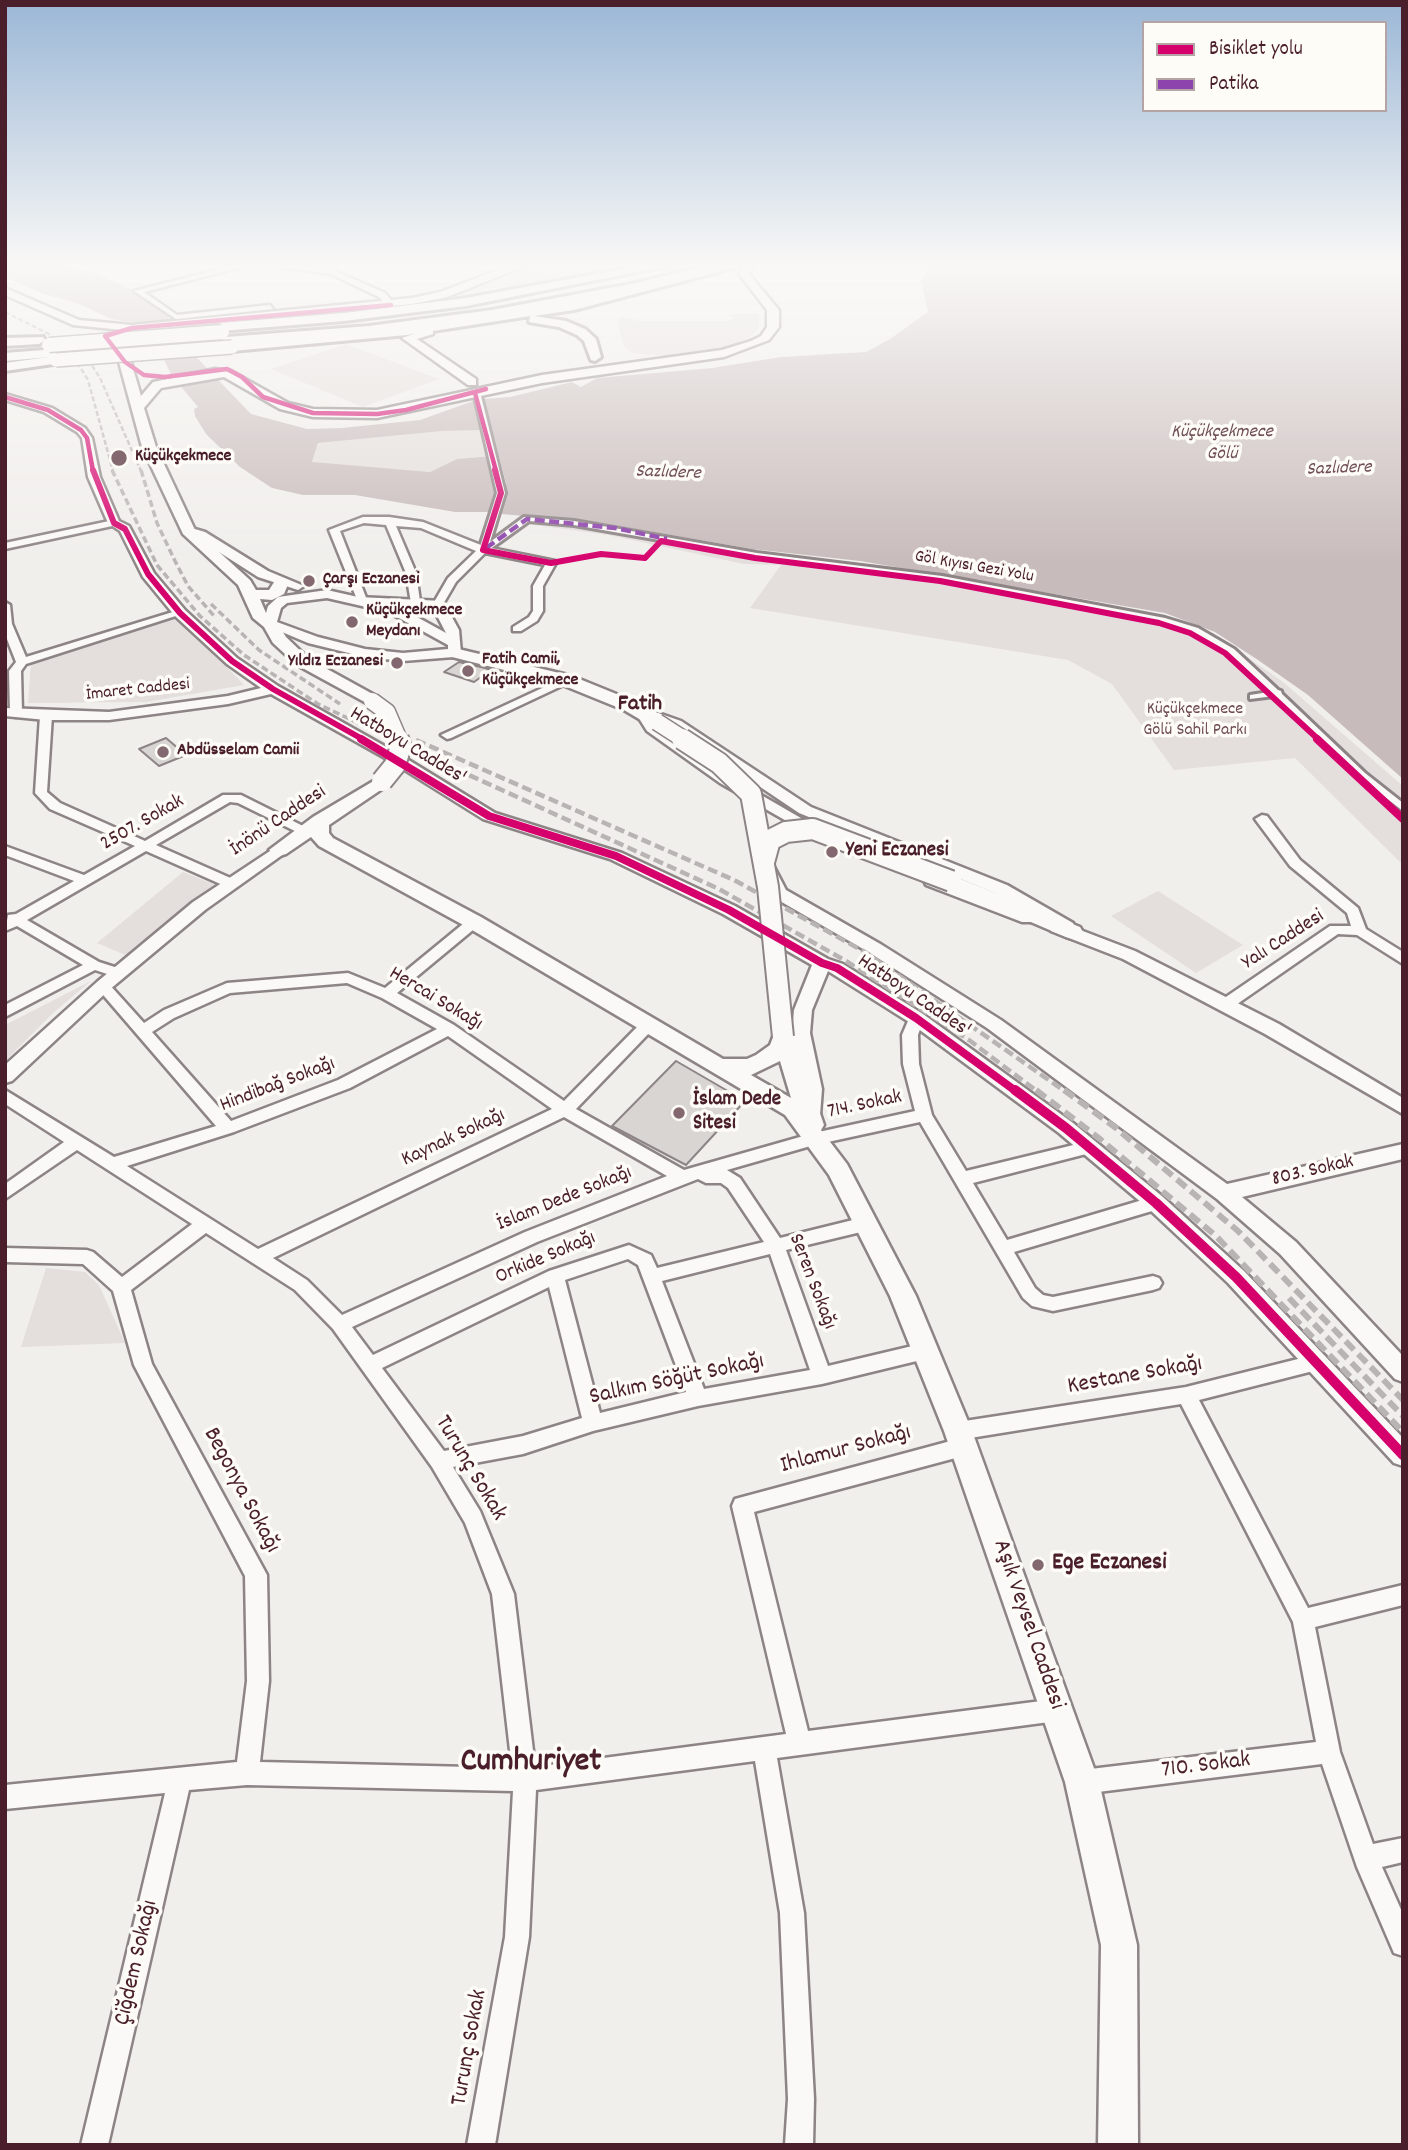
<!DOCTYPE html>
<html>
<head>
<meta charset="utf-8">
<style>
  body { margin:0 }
  #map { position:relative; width:1408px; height:2150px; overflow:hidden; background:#f1efec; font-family:Dekko,sans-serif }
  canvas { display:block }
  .frame { position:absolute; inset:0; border:7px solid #4a1f2b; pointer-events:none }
  .legend { position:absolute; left:1142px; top:21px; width:245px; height:91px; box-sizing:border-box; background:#fdfcf7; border:2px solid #b5a4a5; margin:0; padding:9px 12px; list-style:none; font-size:21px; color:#4a1f2b }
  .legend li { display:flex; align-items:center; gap:14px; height:35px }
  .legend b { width:35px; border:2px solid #b5a4a5 }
</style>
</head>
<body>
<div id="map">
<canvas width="1408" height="2150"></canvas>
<div class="frame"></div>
<ul class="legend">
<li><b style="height:9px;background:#d6006c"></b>Bisiklet yolu</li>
<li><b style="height:9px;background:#8e44ad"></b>Patika</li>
</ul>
</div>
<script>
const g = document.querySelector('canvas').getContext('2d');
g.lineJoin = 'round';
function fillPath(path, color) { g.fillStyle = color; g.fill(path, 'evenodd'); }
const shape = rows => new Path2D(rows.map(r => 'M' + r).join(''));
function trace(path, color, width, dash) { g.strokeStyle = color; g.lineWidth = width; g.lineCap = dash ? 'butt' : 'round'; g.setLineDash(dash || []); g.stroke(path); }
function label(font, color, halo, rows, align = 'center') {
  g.font = font + ' Dekko,sans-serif'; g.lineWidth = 7; g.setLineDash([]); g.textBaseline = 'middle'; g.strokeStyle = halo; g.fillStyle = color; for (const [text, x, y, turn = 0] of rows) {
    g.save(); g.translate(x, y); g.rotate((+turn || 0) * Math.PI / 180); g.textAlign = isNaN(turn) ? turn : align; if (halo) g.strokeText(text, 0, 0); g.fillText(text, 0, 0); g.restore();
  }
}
fillPath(shape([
  [177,615,244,685,146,702,28,703,31,662]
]), '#e4dedd');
fillPath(shape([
  [539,264,645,264,553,284,487,289,459,295],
  [757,313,760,316,759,328,750,337,725,347,673,357,631,353,623,345,618,322,620,317,641,321,727,321,734,318,729,315],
  [346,344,439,379,363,407,271,369],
  [484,430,492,456,457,459,430,472,312,463,318,443,443,431],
  [530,517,611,525,740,549,895,567,1154,613,1186,622,1213,633,1283,682,1403,786,1403,865,1295,758,1174,770,1112,684,1068,660,750,608,781,565,744,564,608,535,520,523],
  [183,872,216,885,130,957,97,943],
  [1158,891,1243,945,1196,973,1111,916],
  [91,981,53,1013,5,1061,5,1025],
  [46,1268,85,1272,99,1285,125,1343,21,1347]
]), '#e4dedc');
fillPath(shape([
  [5,264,60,264,105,277,145,296,168,314,170,326,177,337,251,414,307,429,342,428,420,420,479,399,484,430,443,431,318,443,312,462,430,472,457,459,492,456,501,493,493,512,455,512,355,495,303,495,272,488,240,467,206,434,195,416,194,409,198,407,172,376,161,354,143,332,137,328,137,323,111,319,77,303,44,294,7,278],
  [929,264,1403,264,1403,779,1308,695,1258,660,1215,632,1165,613,860,561,752,549,595,522,501,514,506,483,484,399,510,397,572,382,581,387,597,378,712,368,781,357,866,352,890,339,928,312,921,281]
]), '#c8bbbb');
const building = shape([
  [459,662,485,668,491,670,474,682,444,672,459,662],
  [166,738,186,755,159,766,139,749,166,738],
  [676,1061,745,1101,686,1165,612,1126,676,1061]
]);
fillPath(building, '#d8d5d3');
trace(building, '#8d8485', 2);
const pedestrian = shape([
  [475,391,481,396,505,493,490,542,524,517,574,521,757,553,942,576,1165,618,1198,628,1234,649,1278,690,1281,691,1282,694,1365,773,1403,803,1403,811,1359,777,1274,696,1250,699,1250,695,1269,692,1228,653,1192,632,1161,622,942,580,757,557,574,525,529,521,486,552,480,552,479,550,497,493,475,397,472,393,475,391]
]);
const minor = shape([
  [240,264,254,264,144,292,177,315,270,305,273,309,176,319,134,291,240,264],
  [261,264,328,269,327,264,335,264,335,271,385,293,395,305,388,307,379,297,331,274,261,264],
  [363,517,389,517,423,522,486,547,555,561,556,563,543,586,543,611,537,621,521,631,513,631,513,627,529,617,533,611,533,586,545,565,485,553,456,582,442,606,434,606,433,604,448,578,476,551,421,528,396,526,416,573,420,601,411,603,406,573,386,525,364,523,340,531,367,600,358,602,329,530,363,517],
  [114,520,117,521,117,525,5,549,5,543,114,520],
  [5,602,10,605,12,624,26,657,176,611,185,613,26,664,21,671,22,713,16,717,10,713,9,671,16,662,5,634,5,602],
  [566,677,570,678,570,682,451,738,447,739,441,735,566,677],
  [46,712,52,716,47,792,60,803,145,841,223,795,241,795,313,831,311,834,301,834,238,803,230,802,156,845,235,880,237,883,235,886,225,886,146,851,27,920,99,962,124,970,126,973,119,978,95,970,5,1017,5,1005,83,965,17,926,5,931,8,915,16,914,74,881,5,855,5,846,84,875,135,846,50,809,35,793,40,716,46,712],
  [1262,815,1267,816,1300,860,1358,908,1366,929,1403,952,1403,964,1357,935,1338,934,1230,1009,1220,1009,1217,1005,1220,1001,1330,926,1351,926,1347,913,1290,866,1255,819,1262,815],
  [474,918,479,919,481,922,479,925,397,993,454,1025,564,1101,642,1022,652,1022,655,1026,652,1030,576,1109,684,1170,814,1133,915,1111,903,1064,902,1035,911,1014,916,1013,924,1018,918,1035,919,1064,932,1115,966,1171,1090,1141,1096,1143,1098,1147,1096,1151,1090,1153,973,1183,1007,1240,1156,1196,1162,1198,1165,1203,1162,1208,1014,1252,1035,1288,1043,1295,1053,1297,1153,1276,1159,1278,1162,1283,1159,1288,1153,1290,1053,1311,1032,1306,1023,1298,920,1122,814,1145,727,1170,740,1178,780,1238,865,1217,871,1219,874,1224,871,1229,865,1231,786,1250,828,1366,925,1343,932,1345,934,1351,932,1357,925,1359,822,1384,698,1406,593,1431,523,1454,453,1467,480,1511,514,1594,535,1767,786,1734,732,1506,735,1499,958,1439,951,1437,948,1431,951,1425,958,1422,1186,1387,1318,1354,1325,1356,1327,1362,1325,1368,1199,1400,1308,1608,1403,1585,1403,1605,1315,1627,1340,1752,1373,1844,1403,1838,1403,1862,1382,1867,1403,1914,1403,1956,1394,1953,1357,1867,1322,1764,1082,1794,1074,1790,1070,1782,1074,1774,1082,1770,1316,1742,1293,1622,1181,1404,964,1439,970,1441,973,1447,970,1453,963,1456,754,1512,808,1731,1057,1699,1065,1702,1068,1710,1065,1718,1057,1721,777,1758,804,1913,814,2099,813,2145,785,2145,788,2099,780,1913,755,1761,536,1790,529,1937,495,2145,467,2145,505,1937,513,1791,247,1785,189,1790,108,2145,81,2145,165,1793,5,1809,5,1785,237,1762,247,1681,245,1576,134,1365,113,1291,83,1264,5,1262,5,1248,87,1250,93,1252,122,1277,192,1224,77,1150,5,1199,5,1184,64,1142,5,1104,5,1090,114,1157,216,1126,98,989,96,986,98,983,108,983,144,1023,164,1010,227,983,348,973,385,988,469,919,474,918],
  [347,983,382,998,437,1029,338,1080,231,1121,152,1032,174,1018,230,993,347,983],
  [448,1036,552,1109,258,1249,127,1166,234,1132,350,1088,448,1036],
  [564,1117,667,1176,525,1232,342,1315,307,1280,273,1258,564,1117],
  [698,1179,706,1183,721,1183,728,1188,764,1242,657,1268,651,1255,629,1245,549,1271,373,1355,352,1327,537,1242,698,1179],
  [206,1233,295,1290,333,1329,432,1467,465,1523,492,1594,512,1768,260,1762,269,1681,267,1575,152,1364,131,1290,206,1233],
  [770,1254,810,1370,704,1389,662,1281,770,1254],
  [628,1259,638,1265,686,1392,600,1413,565,1280,628,1259],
  [549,1287,582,1418,523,1436,444,1451,382,1368,549,1287]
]);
const tertiary = shape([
  [5,394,52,408,85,428,92,438,100,477,119,521,129,526,154,573,185,610,237,658,278,686,397,753,495,813,622,853,735,906,828,959,843,964,923,1014,1073,1123,1163,1197,1244,1271,1403,1438,1403,1466,1394,1463,1228,1283,1149,1209,1059,1133,909,1022,828,971,812,1010,810,1033,822,1089,820,1115,817,1120,803,1120,800,1115,802,1089,792,1033,794,1010,812,965,723,914,610,859,483,819,387,759,271,694,228,704,109,720,46,720,5,716,5,708,109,712,228,696,261,688,227,664,175,616,143,577,120,531,108,523,88,477,82,438,77,432,44,412,5,400,5,394],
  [188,527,205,532,268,571,304,586,298,590,258,577,197,538,184,534,182,531,188,527],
  [327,590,358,597,443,601,459,630,461,653,454,657,403,661,365,657,308,643,263,624,268,606,278,597,327,590],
  [327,598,388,612,448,645,448,649,403,653,365,649,318,637,277,622,281,608,287,603,327,598],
  [394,606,433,608,446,633,397,606,394,606],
  [644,708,681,721,811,807,1007,885,1073,923,1075,928,1135,951,1279,1024,1403,1098,1403,1114,1265,1034,1123,959,1051,931,1050,925,1035,916,1034,922,1022,922,926,885,924,881,926,877,938,877,1028,912,995,893,799,813,671,727,653,720,730,777,825,832,823,835,811,835,720,783,647,731,635,712,644,708],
  [279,845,287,850,285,853,205,910,109,990,12,1081,5,1083,5,1065,97,982,193,902,279,845],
  [768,866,774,867,786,890,882,945,1001,1020,1227,1184,1403,1144,1403,1159,1242,1197,1296,1242,1403,1356,1403,1382,1395,1379,1280,1254,1217,1199,987,1028,870,953,773,897,760,871,768,866]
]);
const secondary = shape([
  [514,264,530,264,447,297,412,304,132,331,73,325,5,295,5,288,79,320,132,325,412,298,440,292,514,264],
  [745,264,757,264,749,274,779,310,779,327,769,340,724,357,542,383,377,418,313,417,280,409,224,377,161,388,144,408,156,447,195,530,250,580,256,590,269,590,276,579,286,579,289,582,284,594,272,600,260,599,266,613,276,621,286,637,309,659,378,697,381,701,372,706,297,665,273,643,264,627,253,618,238,585,183,534,142,447,119,362,99,336,109,334,131,362,141,396,153,382,215,369,231,371,288,403,313,409,377,410,542,375,722,350,751,341,761,336,767,327,767,310,739,274,745,264],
  [429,329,433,330,433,334,417,339,476,379,476,385,468,385,402,338,429,329],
  [454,648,572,676,636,702,666,722,663,726,651,726,624,710,560,684,448,656,446,653,454,648],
  [382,776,391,781,388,785,329,825,329,833,333,838,481,917,723,1059,747,1059,756,1055,770,1045,775,1032,791,1032,794,1037,824,1125,821,1130,847,1164,916,1296,972,1431,1099,1782,1137,1945,1138,2145,1098,2145,1101,1945,1065,1782,944,1431,890,1296,829,1175,785,1115,467,927,319,846,311,837,286,854,279,856,269,850,313,817,382,776],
  [780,1061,791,1098,751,1075,780,1061],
  [951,875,1080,927,1083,932,1073,939,1066,937,944,885,941,881,951,875]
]);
const primary = shape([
  [651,264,677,264,466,306,344,321,220,331,214,327,220,323,344,313,466,298,651,264],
  [728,264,748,264,574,310,534,316,566,321,585,329,596,339,601,357,595,361,591,360,584,341,577,335,559,327,529,322,530,316,407,335,232,351,226,347,232,343,407,327,574,302,728,264],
  [43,337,45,340,39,344,5,346,5,338,43,337],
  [56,356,62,360,60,363,5,371,5,363,56,356]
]);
const trunk = shape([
  [713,264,735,264,636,291,492,318,369,334,226,345,219,341,226,337,369,326,492,310,636,283,713,264],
  [56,349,61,350,61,356,5,361,5,353,56,349]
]);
trace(pedestrian, '#8d8485', 6);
trace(minor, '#8d8485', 5);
trace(tertiary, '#8d8485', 5);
trace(secondary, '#8d8485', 5);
trace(primary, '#8d8485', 6);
trace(trunk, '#8d8485', 6);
fillPath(pedestrian, '#faf9f7');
fillPath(minor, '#faf9f7');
fillPath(tertiary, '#faf9f7');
fillPath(secondary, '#faf9f7');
fillPath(primary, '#faf9f7');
fillPath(trunk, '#faf9f7');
trace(shape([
  [5,312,49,334,71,352,88,380,113,471],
  [84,353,100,378,141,471]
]), '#b9b4b4', 2.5, [5, 2.5]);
trace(shape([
  [112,470,157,565,200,616,244,655,318,704,394,740],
  [141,470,157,523,175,561,188,586,215,617],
  [211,604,259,650,340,704]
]), '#b9b4b4', 3.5, [7, 3.5]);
trace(shape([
  [390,739,719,889,846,961,969,1040,1038,1092],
  [416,740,734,880,865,952,1066,1092]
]), '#b9b4b4', 4.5, [10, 4.5]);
trace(shape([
  [1036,1090,1100,1139,1216,1236,1403,1432],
  [1064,1090,1116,1128,1238,1231,1403,1400],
  [1289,1298,1403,1416]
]), '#b9b4b4', 6, [12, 6]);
const secondaryBridgeFar1 = shape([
  [372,701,387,712,399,740],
  [657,722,685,740]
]);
const secondaryBridge = shape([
  [682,739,719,763,751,794,768,887,783,1037],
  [382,781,395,765,401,746,398,739],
  [764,862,770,840,786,832,813,829,951,881]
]);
const primaryBridge = shape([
  [56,360,232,347]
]);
const trunkBridge = shape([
  [49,345,222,332]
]);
trace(secondaryBridgeFar1, '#8d8485', 19, []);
trace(secondaryBridge, '#8d8485', 24, []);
trace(primaryBridge, '#8d8485', 16, []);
trace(trunkBridge, '#8d8485', 17, []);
trace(secondaryBridgeFar1, '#faf9f7', 16);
trace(secondaryBridge, '#faf9f7', 20);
trace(primaryBridge, '#faf9f7', 13);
trace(trunkBridge, '#faf9f7', 14);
trace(shape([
  [486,548,527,519,615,528,667,539]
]), '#8e44ad', 4.5, [10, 4.5]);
trace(shape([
  [391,305,132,328,105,336,125,362,144,375,165,377,227,369,242,377,263,397,313,413,377,414,406,410,486,389],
  [475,393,496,471],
  [5,397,48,410,81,430,87,438,93,471]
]), '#d6006c', 4.5);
trace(shape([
  [93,470,114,523,125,529,148,574,180,613,232,661,273,689,364,740],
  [495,470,501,493,483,550,551,563,601,554,645,558,661,541,755,558,940,581,1159,623,1190,633,1225,653,1319,740]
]), '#d6006c', 6);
trace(shape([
  [361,739,489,816,616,856,729,910,822,963,837,968,916,1018,1017,1092],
  [1317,739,1403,819]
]), '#d6006c', 8);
trace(shape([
  [1015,1090,1066,1128,1156,1203,1236,1277,1403,1455]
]), '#d6006c', 10);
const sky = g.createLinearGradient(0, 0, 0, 565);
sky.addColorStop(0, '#9bb7d6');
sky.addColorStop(0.47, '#f9f8f6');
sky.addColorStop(1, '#f9f8f600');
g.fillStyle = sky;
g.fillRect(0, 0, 1408, 565);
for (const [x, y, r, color] of [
  [119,458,9,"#84686f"],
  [309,581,7,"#84686f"],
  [352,622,7,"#84686f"],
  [397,663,7,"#84686f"],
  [468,671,7,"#84686f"],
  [163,752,7,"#84686f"],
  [832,852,7,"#84686f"],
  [679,1113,7,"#84686f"],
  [1038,1565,7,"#84686f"]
]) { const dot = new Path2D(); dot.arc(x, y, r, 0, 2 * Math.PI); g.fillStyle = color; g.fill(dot); trace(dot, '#fdfcf7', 2.5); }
label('bold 18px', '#4a1f2b', '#fdfcf7', [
  ["Küçükçekmece",135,458],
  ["Çarşı Eczanesi",323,581],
  ["Küçükçekmece",366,612],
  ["Meydanı",366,633],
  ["Fatih Camii,",482,661],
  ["Küçükçekmece",482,682],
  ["Yıldız Eczanesi",383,663,"right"],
  ["Abdüsselam Camii",177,752]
], 'left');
label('18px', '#4a1f2b', '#fdfcf7', [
  ["Göl Kıyısı Gezi Yolu",974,568,10],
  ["İmaret Caddesi",138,691,-6]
]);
label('18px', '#6e4b54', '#fdfcf7', [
  ["Küçükçekmece",1195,711],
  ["Gölü Sahil Parkı",1195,732]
]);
label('italic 19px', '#704e56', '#fdfcf7', [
  ["Küçükçekmece",1222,433],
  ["Gölü",1222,455],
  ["Sazlıdere",1339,470,-2],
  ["Sazlıdere",668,474,2]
]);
label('21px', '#4a1f2b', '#fdfcf7', [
  ["Hatboyu Caddes'",407,747,31],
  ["İnönü Caddesi",279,822,-34],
  ["2507. Sokak",143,824,-30],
  ["Yalı Caddesi",1284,941,-33],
  ["Hatboyu Caddes'",913,997,34],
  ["Hercai Sokağı",435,1000,31],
  ["Hindibağ Sokağı",278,1086,-21],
  ["714. Sokak",865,1106,-12],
  ["Kaynak Sokağı",454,1139,-25],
  ["803. Sokak",1313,1172,-13],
  ["İslam Dede Sokağı",565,1200,-22],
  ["Orkide Sokağı",546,1259,-23],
  ["Seren Sokağı",811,1282,69]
]);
label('bold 21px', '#4a1f2b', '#fdfcf7', [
  ["Yeni Eczanesi",846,852],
  ["İslam Dede",693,1101],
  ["Sitesi",693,1125]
], 'left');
label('bold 23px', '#4a1f2b', '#fdfcf7', [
  ["Fatih",640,706]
]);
label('24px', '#4a1f2b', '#fdfcf7', [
  ["Kestane Sokağı",1135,1377,-10],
  ["Salkım Söğüt Sokağı",677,1381,-12],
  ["Ihlamur Sokağı",846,1451,-15],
  ["Turunç Sokak",469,1469,59],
  ["Begonya Sokağı",240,1491,62],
  ["Aşık Veysel Caddesi",1027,1625,71],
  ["710. Sokak",1206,1767,-7],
  ["Çiğdem Sokağı",138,1963,-77],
  ["Turunç Sokak",471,2048,-80]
]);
label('bold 24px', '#4a1f2b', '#fdfcf7', [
  ["Ege Eczanesi",1052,1565]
], 'left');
label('bold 33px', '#4a1f2b', '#fdfcf7', [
  ["Cumhuriyet",531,1764]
]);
</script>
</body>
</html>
